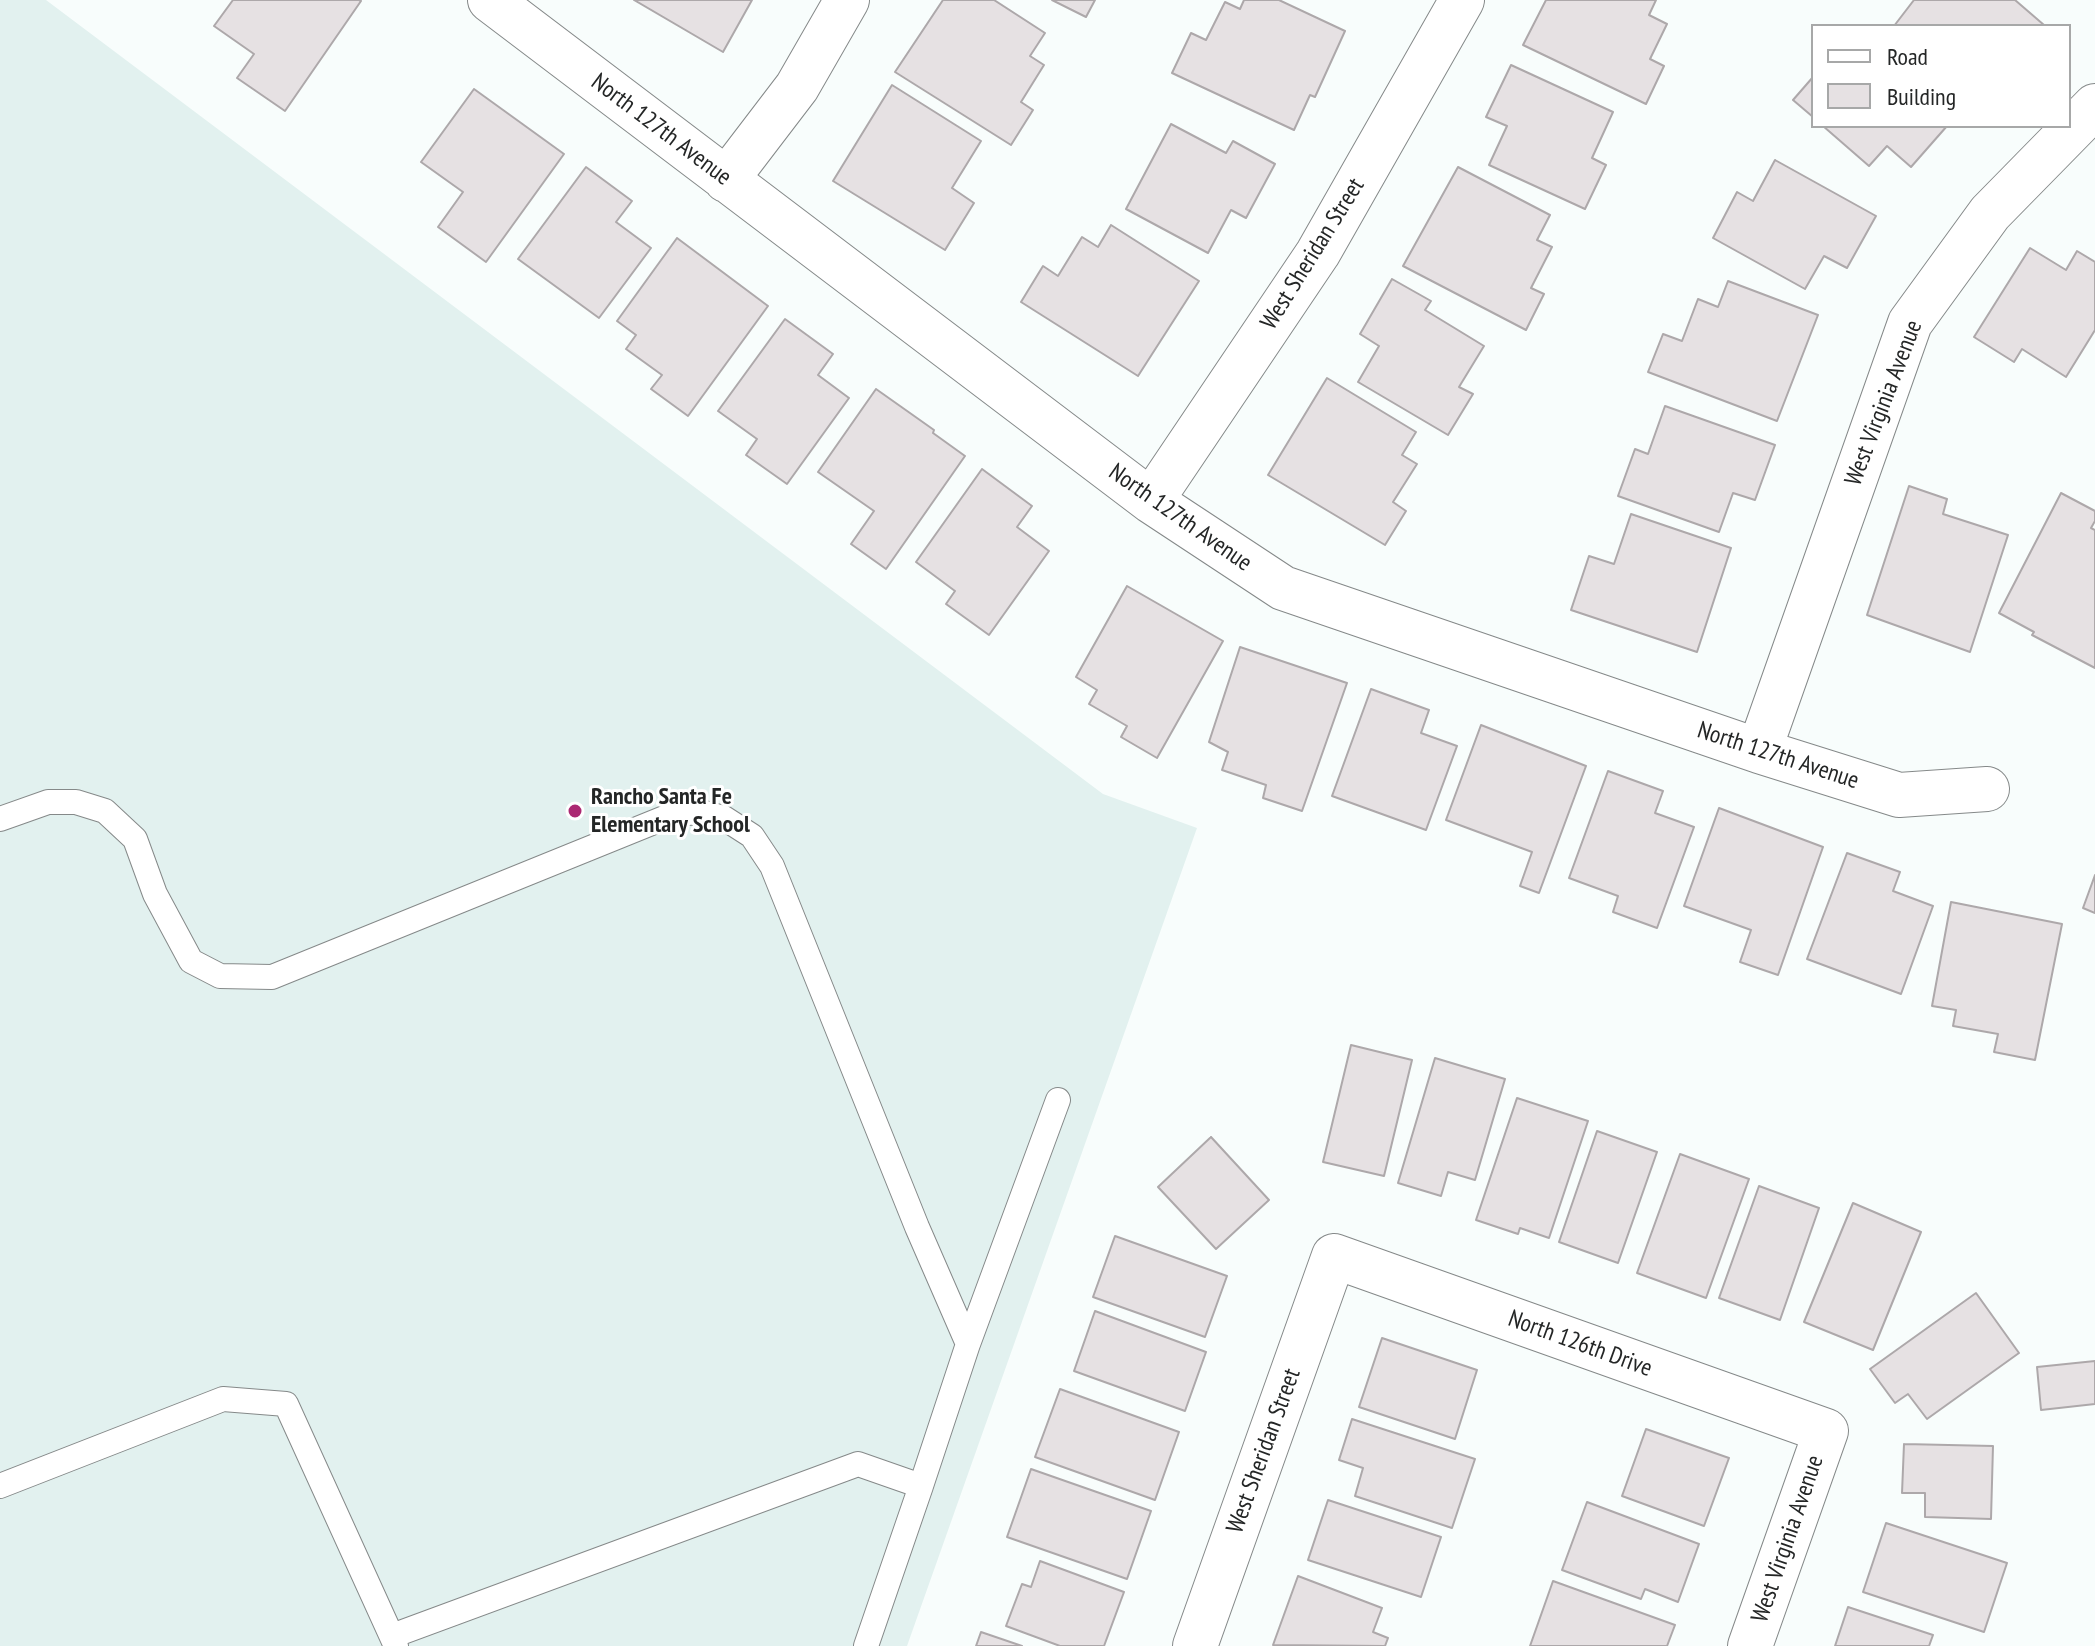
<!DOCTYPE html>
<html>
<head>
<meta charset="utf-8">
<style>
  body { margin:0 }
  #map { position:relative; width:2095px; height:1646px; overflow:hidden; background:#f8fdfc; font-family:"PT Sans Narrow",sans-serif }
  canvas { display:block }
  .legend { position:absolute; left:1811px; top:24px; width:260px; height:104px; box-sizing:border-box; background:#fff; border:2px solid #a7a8a8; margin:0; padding:10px 14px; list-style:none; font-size:24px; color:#242626 }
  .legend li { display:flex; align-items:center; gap:16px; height:40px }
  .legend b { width:40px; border:2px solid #a7a8a8 }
</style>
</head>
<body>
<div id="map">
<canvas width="2095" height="1646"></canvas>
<ul class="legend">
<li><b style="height:10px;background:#fff"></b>Road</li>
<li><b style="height:22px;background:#e6e1e3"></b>Building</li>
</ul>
</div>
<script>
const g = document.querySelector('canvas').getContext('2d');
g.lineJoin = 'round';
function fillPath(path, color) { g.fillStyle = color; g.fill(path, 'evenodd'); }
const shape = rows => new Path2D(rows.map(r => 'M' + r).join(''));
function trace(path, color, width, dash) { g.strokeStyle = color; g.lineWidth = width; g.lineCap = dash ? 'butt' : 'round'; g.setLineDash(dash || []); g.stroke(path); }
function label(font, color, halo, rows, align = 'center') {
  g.font = font + ' "PT Sans Narrow",sans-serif'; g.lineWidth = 6; g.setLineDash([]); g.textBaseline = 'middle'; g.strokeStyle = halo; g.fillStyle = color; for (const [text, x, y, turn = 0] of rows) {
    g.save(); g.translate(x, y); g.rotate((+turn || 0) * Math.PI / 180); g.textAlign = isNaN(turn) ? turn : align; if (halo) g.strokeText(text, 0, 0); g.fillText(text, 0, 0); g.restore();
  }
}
fillPath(shape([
  [0,0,46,0,1103,794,1197,828,907,1646,0,1646]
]), '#e2f1ef');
const building = shape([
  [233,0,359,0,361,1,285,111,237,78,254,54,214,26,233,0],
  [634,0,752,0,723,52,634,0],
  [943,0,994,0,1045,33,1030,56,1044,65,1021,102,1033,110,1011,145,895,72,943,0],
  [1052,0,1095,0,1086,17,1052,0],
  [1244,0,1279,0,1345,31,1315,97,1310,95,1294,130,1172,73,1191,33,1206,40,1225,2,1240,9,1244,0],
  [1546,0,1656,0,1649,15,1667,24,1650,59,1664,66,1646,104,1523,45,1546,0],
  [1914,0,2015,0,2044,25,1894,26,1914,0],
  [1511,65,1613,112,1592,158,1606,165,1585,209,1489,165,1507,126,1486,117,1511,65],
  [1813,77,1813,117,1793,100,1813,77],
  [892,85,981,141,952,188,974,203,945,250,833,181,892,85],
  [474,89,564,154,486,262,438,227,463,192,421,162,474,89],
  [1171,124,1226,153,1233,141,1275,164,1246,218,1231,210,1208,253,1126,209,1171,124],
  [1823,126,1947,126,1911,167,1887,146,1869,166,1823,126],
  [1775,160,1876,216,1847,268,1824,256,1805,289,1713,238,1737,192,1753,201,1775,160],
  [586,167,632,201,616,222,651,248,599,318,518,259,586,167],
  [1458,167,1550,215,1537,240,1552,247,1531,288,1544,294,1526,330,1403,266,1458,167],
  [1111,225,1199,281,1138,376,1021,302,1043,266,1058,276,1082,237,1098,247,1111,225],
  [677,238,768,306,688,416,651,389,662,375,626,349,636,335,617,321,677,238],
  [2030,248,2066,270,2077,251,2095,262,2095,330,2066,377,2022,349,2014,362,1974,337,2030,248],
  [1392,279,1431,301,1425,310,1484,346,1459,387,1473,394,1448,435,1358,382,1379,346,1360,334,1392,279],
  [1728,281,1818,315,1777,421,1648,372,1663,334,1682,341,1698,299,1718,307,1728,281],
  [785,319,833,354,818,375,849,398,787,484,746,455,757,439,718,411,785,319],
  [1327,378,1416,432,1402,455,1417,464,1393,502,1406,511,1385,545,1268,475,1327,378],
  [876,389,934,430,933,433,965,456,886,569,851,544,874,511,818,472,876,389],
  [1665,406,1775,445,1755,500,1733,493,1719,532,1618,496,1635,449,1648,454,1665,406],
  [982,469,1032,506,1017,527,1049,551,989,635,946,604,955,591,916,562,982,469],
  [1909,486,1947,499,1943,514,2008,535,1970,652,1867,615,1909,486],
  [2061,493,2095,511,2095,521,2091,528,2095,530,2095,668,2032,635,2034,632,1999,613,2061,493],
  [1631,514,1731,548,1697,652,1571,610,1589,556,1614,564,1631,514],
  [1127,586,1223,641,1157,758,1121,737,1127,726,1089,704,1097,690,1076,677,1127,586],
  [1240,647,1347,683,1302,811,1263,798,1266,785,1222,770,1228,752,1209,742,1240,647],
  [1371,689,1429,710,1421,733,1457,746,1426,830,1332,796,1371,689],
  [1481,725,1586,766,1539,893,1520,886,1532,852,1446,820,1481,725],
  [1608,771,1663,791,1655,813,1694,827,1657,928,1613,912,1618,896,1569,878,1608,771],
  [1719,808,1823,847,1778,975,1740,962,1751,930,1684,906,1719,808],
  [1847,853,1900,872,1893,891,1933,906,1901,994,1807,959,1847,853],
  [2095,875,2095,913,2083,908,2095,875],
  [1951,902,2062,924,2035,1060,1994,1052,1998,1034,1953,1026,1956,1010,1932,1006,1951,902],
  [1351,1045,1412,1060,1384,1176,1323,1162,1351,1045],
  [1435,1058,1505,1079,1475,1180,1448,1172,1441,1196,1398,1183,1435,1058],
  [1517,1098,1588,1121,1549,1238,1520,1228,1518,1234,1476,1220,1517,1098],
  [1597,1131,1657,1152,1618,1263,1559,1242,1597,1131],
  [1211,1137,1269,1200,1216,1249,1158,1187,1211,1137],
  [1680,1154,1749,1179,1706,1298,1637,1273,1680,1154],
  [1759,1186,1819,1208,1780,1320,1719,1298,1759,1186],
  [1853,1203,1921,1232,1873,1350,1804,1322,1853,1203],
  [1115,1236,1227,1276,1205,1337,1093,1297,1115,1236],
  [1976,1293,2019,1353,1927,1419,1908,1394,1895,1403,1870,1369,1976,1293],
  [1095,1311,1206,1352,1185,1411,1074,1371,1095,1311],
  [1382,1338,1477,1370,1455,1439,1359,1407,1382,1338],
  [2095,1361,2095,1404,2041,1410,2037,1367,2095,1361],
  [1060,1389,1179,1432,1155,1500,1035,1457,1060,1389],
  [1352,1419,1475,1459,1452,1528,1355,1496,1363,1468,1339,1460,1352,1419],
  [1646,1429,1729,1458,1704,1526,1622,1496,1646,1429],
  [1904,1444,1993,1446,1991,1519,1925,1517,1925,1493,1902,1493,1904,1444],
  [1031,1469,1151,1511,1127,1579,1007,1537,1031,1469],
  [1328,1500,1441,1537,1421,1597,1308,1560,1328,1500],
  [1587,1502,1699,1544,1678,1602,1645,1589,1641,1599,1562,1570,1587,1502],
  [1886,1523,2007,1563,1984,1632,1863,1592,1886,1523],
  [1040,1561,1124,1592,1104,1646,1060,1646,1006,1626,1022,1584,1031,1587,1040,1561],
  [1298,1576,1382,1608,1373,1632,1388,1638,1385,1646,1273,1645,1298,1576],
  [1553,1581,1675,1625,1667,1646,1530,1646,1553,1581],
  [1848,1607,1933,1635,1929,1646,1835,1646,1848,1607],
  [981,1632,1022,1646,976,1646,981,1632]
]);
fillPath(building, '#e6e1e3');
trace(building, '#ada8aa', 2);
const lane = shape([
  [0,819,48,802,76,802,105,811,135,839,155,894,191,961,220,976,272,977,674,814,701,812,724,818,752,836,772,866,917,1227,968,1344],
  [0,1486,223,1399,286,1404,396,1646],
  [921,1486,968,1344,1058,1100],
  [392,1636,858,1464,921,1486,866,1646]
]);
const street = shape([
  [490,0,1151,501,1283,588,1759,751,1899,795,1987,789],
  [726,180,797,87,847,0],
  [1151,501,1318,253,1462,0],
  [1759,751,1910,323,1990,213,2095,106],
  [1195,1646,1334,1256,1826,1431,1750,1646]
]);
trace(lane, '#858989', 26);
trace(street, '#858989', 46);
trace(lane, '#fff', 24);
trace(street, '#fff', 44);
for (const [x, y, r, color] of [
  [575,811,8,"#ab2872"]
]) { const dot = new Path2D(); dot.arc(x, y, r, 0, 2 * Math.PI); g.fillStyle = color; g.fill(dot); trace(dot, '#fff', 3); }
label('24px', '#242626', '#fff', [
  ["North 127th Avenue",661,130,37],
  ["West Sheridan Street",1313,254,-58],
  ["West Virginia Avenue",1884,403,-69],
  ["North 127th Avenue",1180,518,35],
  ["North 127th Avenue",1778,756,18],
  ["North 126th Drive",1580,1344,20],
  ["West Sheridan Street",1264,1451,-70],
  ["West Virginia Avenue",1788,1539,-71]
]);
label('bold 24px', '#242626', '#fff', [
  ["Rancho Santa Fe",591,797],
  ["Elementary School",591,825]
], 'left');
</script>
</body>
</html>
